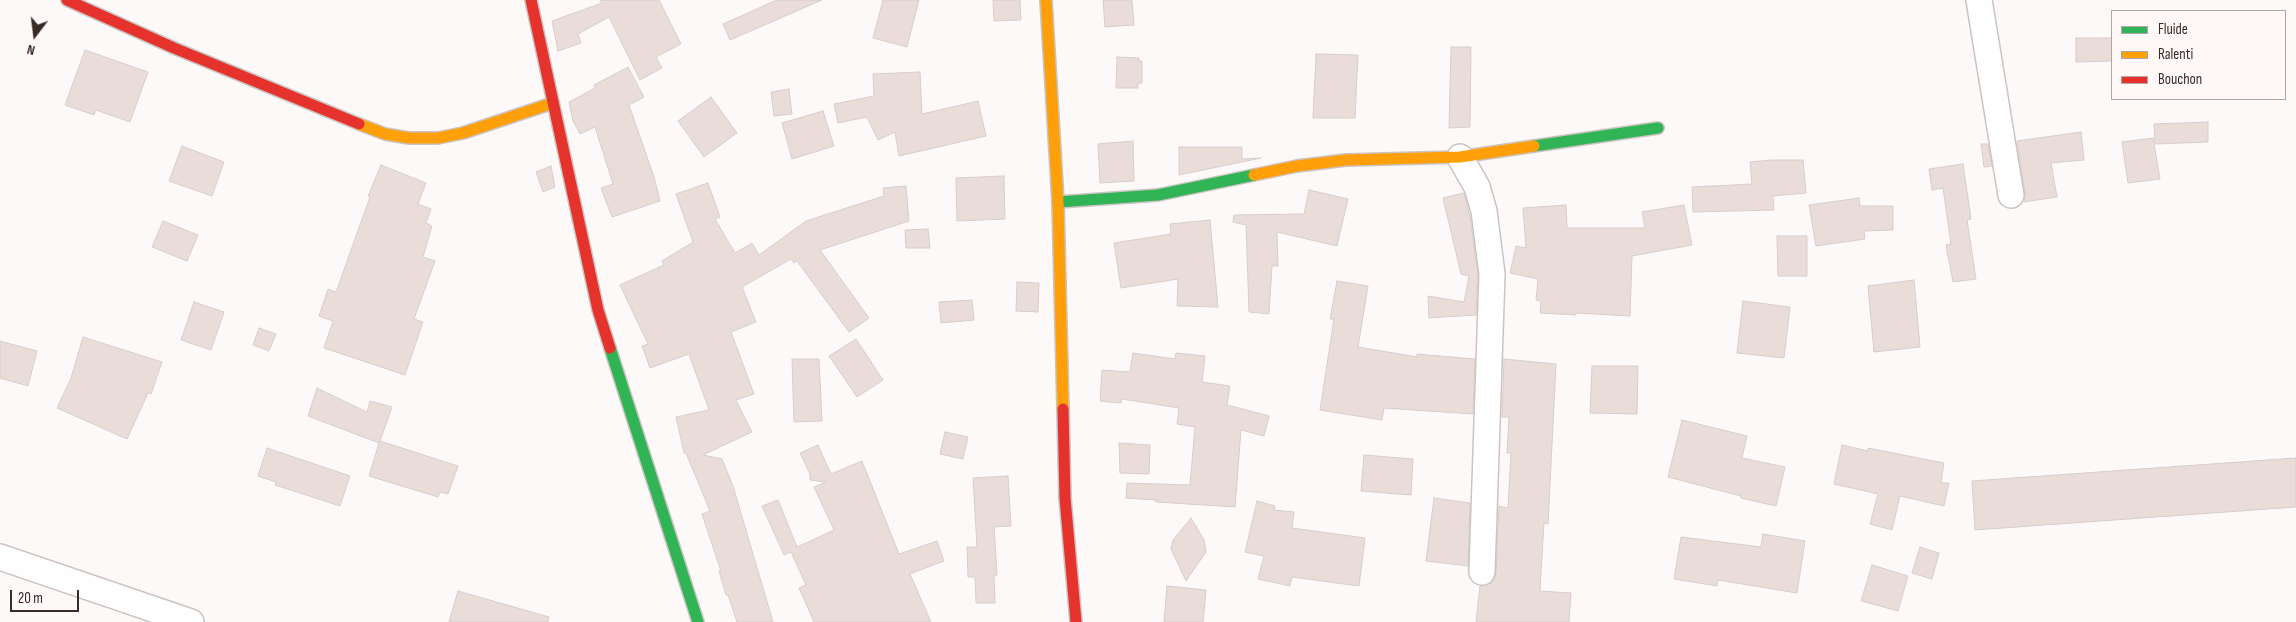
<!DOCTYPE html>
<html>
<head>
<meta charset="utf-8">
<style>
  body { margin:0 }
  #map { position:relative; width:2296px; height:622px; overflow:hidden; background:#fdf9f8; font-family:"Sofia Sans Condensed",sans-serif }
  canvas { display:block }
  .legend { position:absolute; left:2111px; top:10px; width:175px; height:90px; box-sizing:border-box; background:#fff8f6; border:1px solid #afa6a3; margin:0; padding:6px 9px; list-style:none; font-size:15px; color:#362b27 }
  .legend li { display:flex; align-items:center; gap:10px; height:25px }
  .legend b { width:25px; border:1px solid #afa6a3 }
  .north { position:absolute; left:10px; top:10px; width:50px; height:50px; -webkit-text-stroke:4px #fff8f6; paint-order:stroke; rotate:195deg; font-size:14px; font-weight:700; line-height:20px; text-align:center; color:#362b27 }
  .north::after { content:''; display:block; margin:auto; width:18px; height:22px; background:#362b27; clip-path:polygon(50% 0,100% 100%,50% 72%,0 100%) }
  .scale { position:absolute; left:10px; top:590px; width:69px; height:22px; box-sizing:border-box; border:2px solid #362b27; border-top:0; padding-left:6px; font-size:15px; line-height:18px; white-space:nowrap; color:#362b27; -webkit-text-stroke:4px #fff8f6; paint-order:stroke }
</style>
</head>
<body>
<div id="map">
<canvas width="2296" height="622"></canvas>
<ul class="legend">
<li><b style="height:6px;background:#30b455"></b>Fluide</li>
<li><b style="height:6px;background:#ff9f0a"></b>Ralenti</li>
<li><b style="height:6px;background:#e5322d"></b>Bouchon</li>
</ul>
<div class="north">N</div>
<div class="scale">20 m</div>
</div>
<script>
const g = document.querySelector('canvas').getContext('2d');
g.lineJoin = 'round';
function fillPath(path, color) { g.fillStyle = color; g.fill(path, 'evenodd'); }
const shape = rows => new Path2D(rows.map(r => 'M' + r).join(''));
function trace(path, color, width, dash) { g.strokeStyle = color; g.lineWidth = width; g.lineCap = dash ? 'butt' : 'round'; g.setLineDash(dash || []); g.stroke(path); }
const building = shape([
  [600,0,659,0,681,44,656,57,662,68,640,80,609,17,578,34,581,43,558,51,552,21,602,3,600,0],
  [777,0,822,0,730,40,723,24,777,0],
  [883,0,919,0,907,47,873,38,883,0],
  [993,0,1020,0,1021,20,994,21,993,0],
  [1103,0,1132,0,1134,25,1105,27,1103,0],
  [2076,38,2112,38,2112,61,2076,62,2076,38],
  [1451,47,1471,47,1470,127,1449,128,1451,47],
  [85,50,148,72,130,122,96,110,94,115,65,105,85,50],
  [1316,54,1358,55,1355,118,1313,118,1316,54],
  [1117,57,1139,58,1139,61,1142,61,1142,83,1138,83,1138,88,1116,88,1117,57],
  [628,67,644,97,629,105,654,177,660,201,612,217,601,188,613,184,595,127,580,134,573,121,569,102,595,88,594,85,628,67],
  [920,72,922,114,978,101,986,136,899,156,895,132,878,140,867,117,838,123,834,104,874,96,873,74,920,72],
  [789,89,792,114,774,116,771,92,789,89],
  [711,97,737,133,704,157,678,121,711,97],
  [823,111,834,146,792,159,782,123,823,111],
  [2208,122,2208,142,2155,144,2154,124,2208,122],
  [2081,132,2084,160,2051,163,2057,197,2024,202,2025,193,2017,141,2081,132],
  [2153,138,2160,179,2128,183,2122,142,2153,138],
  [1133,141,1134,181,1100,183,1098,144,1133,141],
  [1981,144,1988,144,1992,166,1984,167,1981,144],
  [182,146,224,162,212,196,169,181,182,146],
  [1179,147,1242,147,1242,159,1261,158,1179,175,1179,147],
  [1771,160,1803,160,1806,193,1773,196,1774,210,1693,212,1692,187,1752,184,1750,162,1771,160],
  [1963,164,1971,219,1967,220,1976,279,1953,282,1946,245,1951,244,1943,188,1932,190,1929,169,1963,164],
  [381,165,426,183,418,204,431,209,426,223,432,226,423,257,435,261,414,319,423,322,405,375,324,348,333,321,319,316,328,289,336,292,370,197,368,196,381,165],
  [551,166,555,187,543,192,536,172,551,166],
  [1004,176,1005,219,957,221,956,178,1004,176],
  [708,183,720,217,715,219,735,253,752,243,759,255,806,221,884,196,883,188,906,186,909,221,820,250,869,318,849,332,797,261,794,263,791,259,742,287,756,322,731,332,754,394,736,400,752,432,703,455,722,459,733,486,773,622,737,622,728,595,726,595,719,571,721,571,702,514,710,511,686,453,684,453,676,417,709,410,689,354,650,368,642,346,648,344,620,285,664,265,662,261,693,242,676,194,708,183],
  [1309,190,1348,199,1337,246,1277,232,1278,266,1272,266,1269,314,1249,312,1246,225,1233,222,1234,215,1304,214,1309,190],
  [1464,193,1470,217,1478,275,1476,315,1429,318,1428,296,1464,302,1469,276,1461,274,1443,198,1464,193],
  [1859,198,1860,206,1893,206,1893,230,1864,231,1865,239,1816,246,1809,205,1859,198],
  [1566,205,1567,228,1645,228,1642,212,1684,205,1692,245,1632,256,1630,316,1576,313,1576,315,1540,313,1541,301,1536,300,1538,279,1510,273,1516,246,1526,248,1523,208,1566,205],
  [1210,220,1218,307,1177,306,1178,279,1121,288,1114,243,1171,234,1170,224,1210,220],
  [163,221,198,235,187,261,152,247,163,221],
  [928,229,930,248,906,248,905,230,928,229],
  [1777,236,1807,236,1807,276,1778,276,1777,236],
  [1914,280,1920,347,1874,352,1868,286,1914,280],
  [1337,281,1368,286,1358,347,1417,357,1417,354,1475,359,1473,414,1384,408,1382,420,1320,410,1334,319,1330,319,1337,281],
  [1017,282,1039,283,1038,312,1016,311,1017,282],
  [972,300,974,320,941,323,939,302,972,300],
  [1743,301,1790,307,1784,358,1737,353,1743,301],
  [194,302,224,312,211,350,181,340,194,302],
  [259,328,276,334,269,351,253,345,259,328],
  [83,337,162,362,151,394,148,393,127,439,57,408,71,378,83,337],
  [856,339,883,380,857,397,829,356,856,339],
  [0,341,37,351,28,386,0,378,0,341],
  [1133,353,1175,359,1176,353,1205,356,1202,382,1230,386,1227,405,1269,416,1264,436,1241,430,1235,507,1156,502,1156,500,1126,498,1127,483,1190,485,1195,427,1177,424,1179,408,1122,399,1121,403,1100,401,1102,370,1130,372,1133,353],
  [792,359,819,359,822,421,794,422,792,359],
  [1504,359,1556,364,1548,524,1544,523,1540,591,1571,593,1569,622,1476,622,1480,586,1489,584,1494,580,1496,573,1499,506,1508,508,1511,453,1507,453,1509,417,1502,417,1504,359],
  [1592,366,1638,366,1637,414,1590,413,1592,366],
  [317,388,367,412,370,401,392,407,380,441,458,466,448,494,440,492,438,497,369,476,379,443,308,416,317,388],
  [1682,420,1747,436,1742,458,1785,467,1776,506,1741,498,1741,496,1668,477,1682,420],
  [945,432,968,437,963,459,940,454,945,432],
  [1119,443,1150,445,1149,474,1120,473,1119,443],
  [818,445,831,474,862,461,899,554,937,541,944,561,910,574,931,622,814,622,799,588,806,585,791,552,784,555,762,506,778,500,797,547,834,530,814,487,826,482,810,480,810,474,800,453,818,445],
  [1842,445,1868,451,1868,448,1944,463,1941,483,1949,483,1944,506,1900,496,1892,530,1870,524,1878,494,1834,484,1842,445],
  [267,448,350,476,340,506,275,485,276,482,258,476,267,448],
  [1364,455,1413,459,1411,495,1361,491,1364,455],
  [2296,458,2296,507,1975,530,1972,481,2296,458],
  [1008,476,1011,526,994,527,997,575,994,575,995,603,976,603,975,577,968,577,967,547,977,547,973,478,1008,476],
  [1434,498,1470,503,1468,566,1426,561,1434,498],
  [1257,501,1275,506,1274,510,1294,512,1292,528,1365,538,1359,586,1292,577,1290,586,1258,579,1264,556,1245,552,1257,501],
  [1191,518,1204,540,1206,552,1186,581,1171,549,1173,540,1191,518],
  [1763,534,1805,541,1797,593,1718,580,1717,586,1674,579,1681,537,1761,547,1763,534],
  [1920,547,1939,553,1932,579,1912,573,1920,547],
  [1872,565,1908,576,1898,611,1861,601,1872,565],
  [1167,586,1206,590,1203,622,1164,622,1167,586],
  [458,591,549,617,548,622,449,622,458,591]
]);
fillPath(building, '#eaddd9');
trace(building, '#d5cecb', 1);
const street = shape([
  [1979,0,2011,195],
  [1460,157,1477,187,1484,211,1492,274,1482,572],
  [0,557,191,622]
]);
const fast = shape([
  [1534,146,1658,128],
  [1058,202,1158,195,1254,175],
  [610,348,698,622]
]);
const slow = shape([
  [1046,0,1058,202,1063,409],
  [359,124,385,134,409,138,438,138,463,133,553,103],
  [1254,175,1297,166,1346,160,1460,157,1534,146]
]);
const jam = shape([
  [67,0,174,48,359,124],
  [531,0,598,310,610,348],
  [1063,409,1065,498,1076,622]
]);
trace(street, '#cbc4c1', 28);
trace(fast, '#cbc4c1', 14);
trace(slow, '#cbc4c1', 14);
trace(jam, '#cbc4c1', 14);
trace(street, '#fffefe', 25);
trace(fast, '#30b455', 11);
trace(slow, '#ff9f0a', 11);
trace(jam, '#e5322d', 11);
</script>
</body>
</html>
